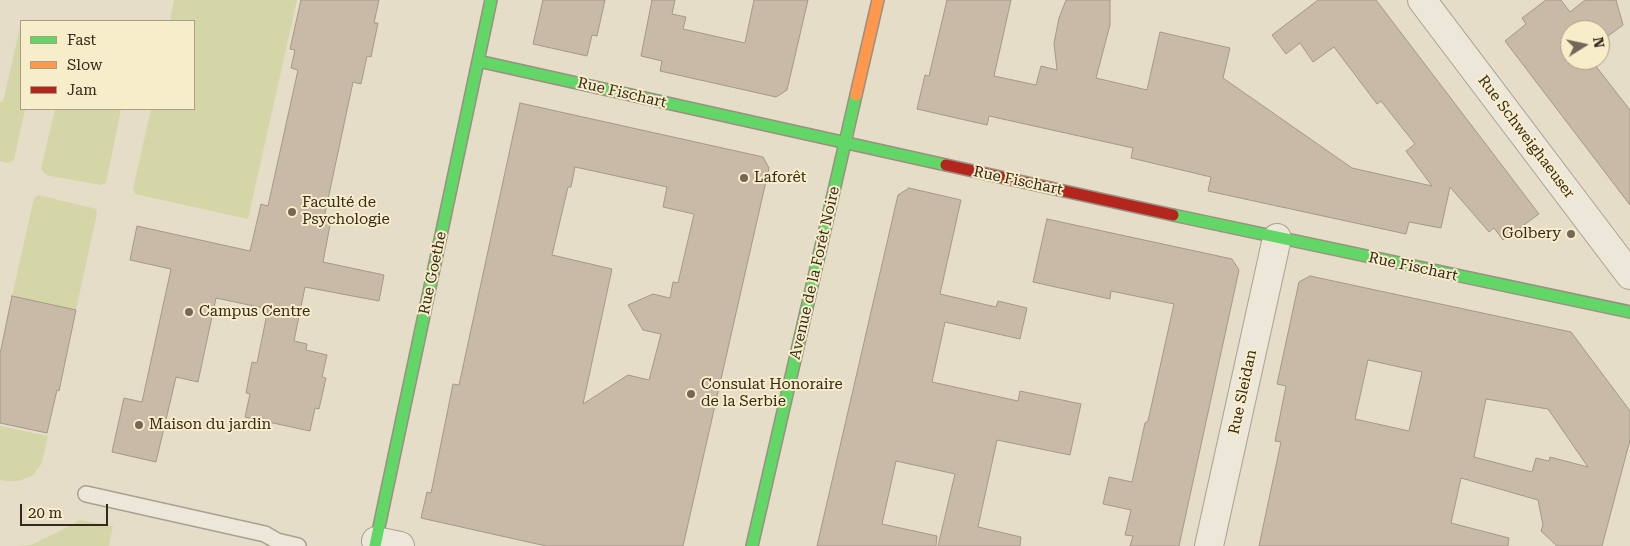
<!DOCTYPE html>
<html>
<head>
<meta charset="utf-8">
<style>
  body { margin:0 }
  #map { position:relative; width:1630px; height:546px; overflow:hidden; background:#e5ddc7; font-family:"Roboto Serif",serif }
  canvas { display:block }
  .legend { position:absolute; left:20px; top:20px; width:175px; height:90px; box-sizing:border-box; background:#f8edca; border:1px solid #ab9f83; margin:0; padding:6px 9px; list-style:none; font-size:15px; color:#372919 }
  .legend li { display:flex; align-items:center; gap:10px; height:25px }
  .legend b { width:25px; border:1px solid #ab9f83 }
  .north { position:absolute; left:1560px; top:20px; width:50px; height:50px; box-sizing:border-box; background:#f8edca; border:1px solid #ab9f83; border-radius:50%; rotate:80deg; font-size:14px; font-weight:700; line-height:20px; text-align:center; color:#372919 }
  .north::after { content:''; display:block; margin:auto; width:18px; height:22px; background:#746856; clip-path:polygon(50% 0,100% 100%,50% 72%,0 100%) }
  .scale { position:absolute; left:20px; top:504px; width:88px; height:22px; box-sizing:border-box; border:2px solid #372919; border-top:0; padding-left:6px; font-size:15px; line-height:18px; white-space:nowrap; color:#372919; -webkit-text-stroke:4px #f8edca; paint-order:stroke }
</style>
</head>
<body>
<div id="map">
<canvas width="1630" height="546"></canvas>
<ul class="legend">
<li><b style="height:6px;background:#63d668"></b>Fast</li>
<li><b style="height:6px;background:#ff974d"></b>Slow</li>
<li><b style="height:6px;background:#b3261e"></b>Jam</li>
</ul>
<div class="north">N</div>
<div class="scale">20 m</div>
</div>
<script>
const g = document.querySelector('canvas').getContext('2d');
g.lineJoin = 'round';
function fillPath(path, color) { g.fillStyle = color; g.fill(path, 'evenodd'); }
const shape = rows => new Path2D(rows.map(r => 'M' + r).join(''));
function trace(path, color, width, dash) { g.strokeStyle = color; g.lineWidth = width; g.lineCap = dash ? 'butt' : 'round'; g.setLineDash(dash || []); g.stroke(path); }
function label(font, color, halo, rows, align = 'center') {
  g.font = font + ' "Roboto Serif",serif'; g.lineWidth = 4; g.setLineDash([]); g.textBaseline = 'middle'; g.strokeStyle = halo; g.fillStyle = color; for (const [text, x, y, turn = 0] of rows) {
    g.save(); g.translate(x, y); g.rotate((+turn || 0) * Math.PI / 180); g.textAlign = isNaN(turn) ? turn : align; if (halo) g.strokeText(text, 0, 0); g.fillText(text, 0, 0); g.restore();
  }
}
fillPath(shape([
  [174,0,297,0,248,219,135,194,133,189,151,109,194,109,194,21,170,21],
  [21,23,21,109,25,109,14,160,8,163,0,161,0,102,3,102],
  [55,109,121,109,106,183,100,185,46,175,41,169],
  [38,195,96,209,97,213,76,310,12,296,34,198],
  [0,426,48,436,42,463,33,475,19,481,4,481,0,479],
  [80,520,113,526,109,546,18,546,31,545,60,531]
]), '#d4d6a7');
const building = shape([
  [301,0,379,0,374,23,378,23,371,57,367,56,361,84,353,82,324,218,331,220,323,262,384,275,379,301,305,287,294,341,307,344,306,350,327,355,322,377,326,378,319,409,315,408,310,431,245,417,250,394,246,393,252,362,257,363,268,309,216,298,198,382,176,377,156,462,112,452,124,398,142,402,171,269,130,260,137,226,250,251,261,204,268,206,298,70,291,68,295,50,290,49,301,0],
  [543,0,605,0,597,36,592,35,587,56,533,44,543,0],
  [652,0,675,0,672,14,686,17,683,29,745,43,754,0,808,0,787,90,776,97,660,71,662,61,641,56,652,0],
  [947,0,1011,0,994,76,1036,85,1041,66,1057,70,1054,43,1059,18,1066,0,1110,0,1110,25,1096,78,1147,90,1160,32,1230,48,1223,78,1352,168,1432,186,1406,151,1415,144,1381,101,1377,104,1334,47,1313,62,1300,43,1286,54,1272,35,1318,0,1376,0,1539,214,1503,240,1494,228,1489,232,1450,187,1441,228,1409,222,1406,234,1208,191,1211,177,1131,158,1133,148,989,116,987,125,917,109,925,75,929,76,947,0],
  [1546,0,1561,0,1570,12,1585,0,1616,0,1623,25,1600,42,1600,30,1570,30,1570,60,1591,60,1630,110,1630,205,1505,41,1526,24,1522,18,1546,0],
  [520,103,763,157,769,168,683,546,546,546,421,518,427,492,431,493,453,384,459,385,520,103],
  [575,167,667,187,663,207,694,214,678,283,673,282,670,298,653,294,628,305,643,330,661,334,649,380,628,375,583,404,612,269,552,255,568,187,571,187,575,167],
  [909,188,961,200,940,294,996,307,998,301,1027,308,1020,339,945,322,932,382,1018,401,1020,391,1081,404,1070,455,997,440,978,527,1021,537,1020,546,938,546,955,474,896,461,882,524,937,536,936,546,817,546,898,195,909,188],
  [1047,219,1232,259,1239,270,1179,546,1130,546,1133,536,1125,535,1131,510,1103,504,1109,477,1132,482,1145,423,1148,421,1174,304,1111,291,1110,299,1033,282,1047,219],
  [1310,276,1571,332,1630,411,1630,440,1602,546,1557,546,1541,531,1543,525,1538,500,1461,478,1451,523,1509,538,1508,546,1259,546,1281,442,1275,441,1286,386,1277,384,1299,282,1310,276],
  [1368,360,1422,372,1409,431,1355,419,1368,360],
  [1486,399,1548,409,1588,467,1550,457,1549,461,1536,458,1532,472,1474,457,1486,399],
  [12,296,76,310,59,391,57,390,47,433,0,423,0,354,12,296]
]);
fillPath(building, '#c9baa8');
trace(building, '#a49887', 1);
const lane = shape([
  [86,494,265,534,277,541,298,546]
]);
const street = shape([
  [1422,0,1630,275],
  [376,541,400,546],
  [1209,546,1277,238]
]);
const fast = shape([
  [478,61,946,165],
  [1173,215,1630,312],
  [375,546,491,0],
  [752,546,856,95]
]);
const slow = shape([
  [856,95,878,0]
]);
const jam = shape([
  [946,165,1173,215]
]);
trace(lane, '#a9a191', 18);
trace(street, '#a9a191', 30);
trace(fast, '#999081', 14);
trace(slow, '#999081', 14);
trace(jam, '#999081', 14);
trace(lane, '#ece7d9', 15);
trace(street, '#ece7d9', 28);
trace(fast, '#63d668', 11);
trace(slow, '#ff974d', 11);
trace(jam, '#b3261e', 11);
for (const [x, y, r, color] of [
  [744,178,5,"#746856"],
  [292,212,5,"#746856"],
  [1571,234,5,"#746856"],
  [189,312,5,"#746856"],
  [691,394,5,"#746856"],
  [139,425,5,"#746856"]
]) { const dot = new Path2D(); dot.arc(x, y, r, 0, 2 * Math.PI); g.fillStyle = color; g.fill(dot); trace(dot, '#f8edca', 2); }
label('15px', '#372919', '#f8edca', [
  ["Rue Fischart",622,93,13],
  ["Rue Schweighaeuser",1526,137,53],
  ["Rue Fischart",1018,181,12],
  ["Rue Fischart",1413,267,12],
  ["Rue Goethe",433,273,-78],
  ["Avenue de la Forêt Noire",815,273,-77],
  ["Rue Sleidan",1243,392,-78]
]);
label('15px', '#372919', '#f8edca', [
  ["Laforêt",754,178],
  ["Faculté de",302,203],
  ["Psychologie",302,220],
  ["Golbery",1561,234,"right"],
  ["Campus Centre",199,312],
  ["Consulat Honoraire",701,385],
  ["de la Serbie",701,402],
  ["Maison du jardin",149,425]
], 'left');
</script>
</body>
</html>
